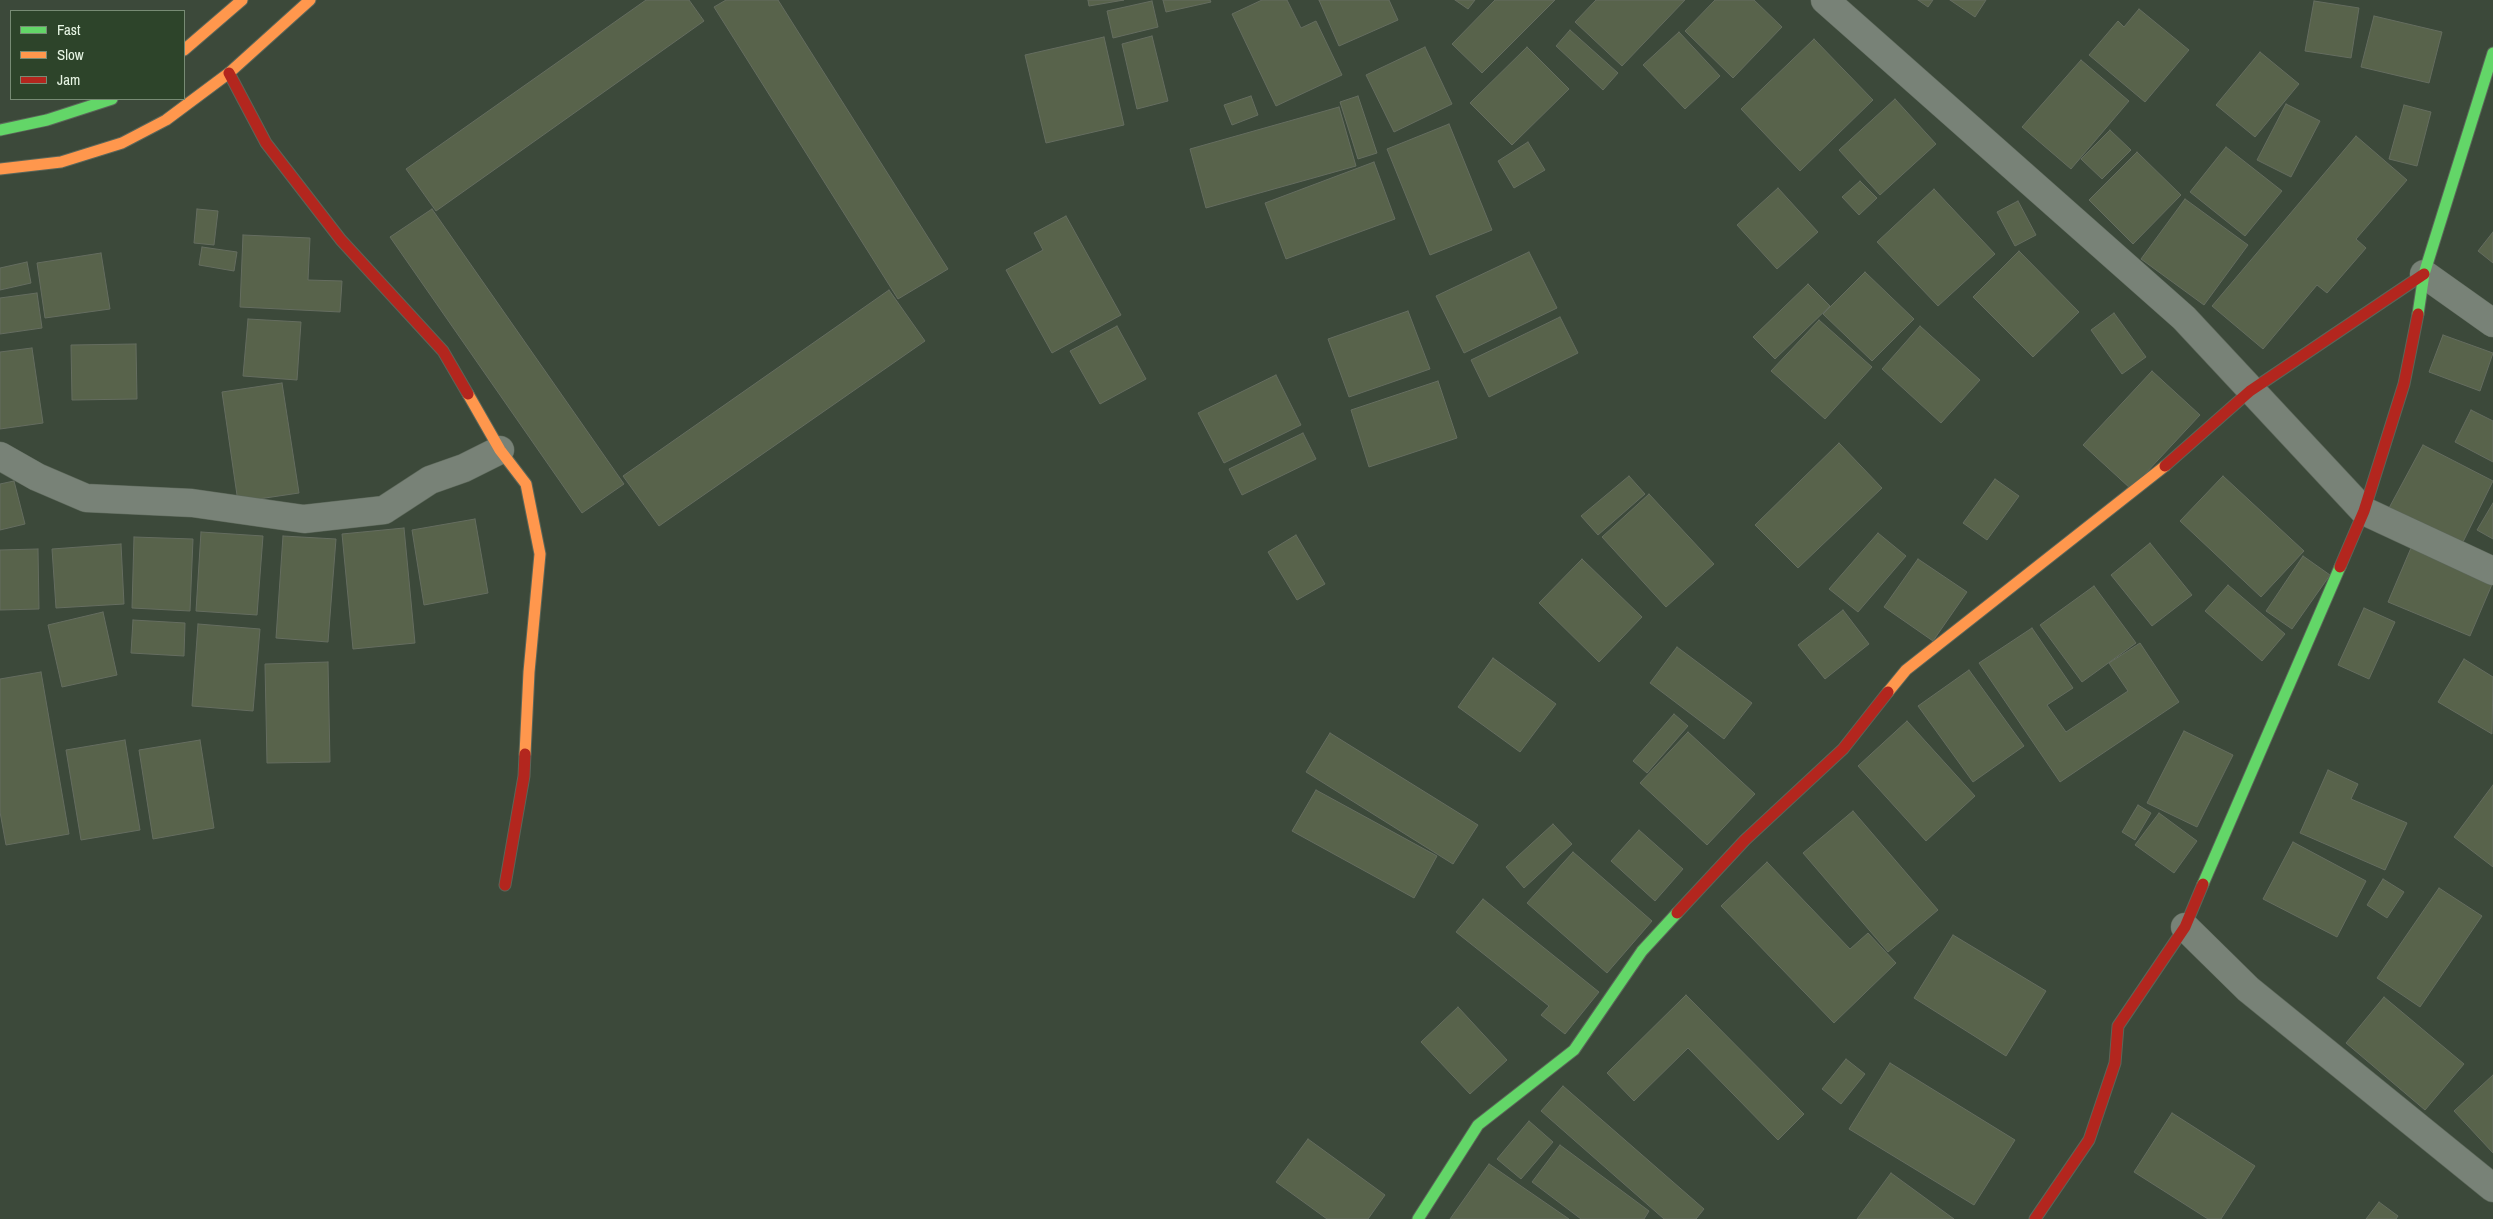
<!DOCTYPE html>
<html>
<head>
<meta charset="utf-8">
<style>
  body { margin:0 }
  #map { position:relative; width:2493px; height:1219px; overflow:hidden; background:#3c493a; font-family:"Archivo Narrow",sans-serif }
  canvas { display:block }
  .legend { position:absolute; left:10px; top:10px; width:175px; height:90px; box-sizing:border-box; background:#2d442a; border:1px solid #778b74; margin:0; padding:6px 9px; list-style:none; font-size:15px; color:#e7f5e4 }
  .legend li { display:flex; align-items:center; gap:10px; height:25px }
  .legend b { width:25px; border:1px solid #778b74 }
</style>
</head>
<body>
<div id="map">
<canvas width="2493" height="1219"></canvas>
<ul class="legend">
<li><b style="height:6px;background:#63d668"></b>Fast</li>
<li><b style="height:6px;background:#ff974d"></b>Slow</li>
<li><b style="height:6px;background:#b3261e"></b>Jam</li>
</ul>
</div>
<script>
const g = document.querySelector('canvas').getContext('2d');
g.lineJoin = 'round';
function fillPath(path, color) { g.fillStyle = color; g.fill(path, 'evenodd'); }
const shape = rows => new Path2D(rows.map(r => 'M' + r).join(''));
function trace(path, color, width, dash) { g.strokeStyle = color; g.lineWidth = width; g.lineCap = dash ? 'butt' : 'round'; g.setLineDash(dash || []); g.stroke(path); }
const building = shape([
  [646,0,689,0,704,21,436,211,406,169,646,0],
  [726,0,778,0,948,269,898,299,714,7,726,0],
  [1088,0,1124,0,1089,6,1088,0],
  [1163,0,1210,0,1211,2,1166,12,1163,0],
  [1262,0,1287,0,1301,28,1316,21,1342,75,1276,106,1232,14,1262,0],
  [1319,0,1389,0,1398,20,1339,46,1319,0],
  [1455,0,1475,0,1468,9,1455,0],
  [1495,0,1555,0,1482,73,1452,44,1495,0],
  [1596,0,1685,0,1622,66,1575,22,1596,0],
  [1715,0,1754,0,1782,27,1733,78,1685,31,1715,0],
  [1918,0,1933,0,1928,7,1918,0],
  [1950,0,1986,0,1975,17,1950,0],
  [1152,1,1158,27,1113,38,1107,11,1152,1],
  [2314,1,2359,8,2351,58,2305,51,2314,1],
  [2139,9,2189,50,2145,102,2089,55,2118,21,2124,27,2139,9],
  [2374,16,2442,32,2429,83,2361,67,2374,16],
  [1570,30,1618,73,1603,90,1556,46,1570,30],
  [1679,32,1720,76,1685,109,1643,65,1679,32],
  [1152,36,1168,101,1137,109,1122,44,1152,36],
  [1104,37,1124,125,1046,143,1025,55,1104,37],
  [1814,39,1873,100,1800,171,1741,109,1814,39],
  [1425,47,1452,104,1394,132,1366,75,1425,47],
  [1527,47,1569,89,1512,145,1470,103,1527,47],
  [2260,52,2299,84,2255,137,2216,105,2260,52],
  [2081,60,2129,101,2071,169,2022,127,2081,60],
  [1251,96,1258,115,1232,125,1224,105,1251,96],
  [1358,96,1377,153,1358,159,1340,102,1358,96],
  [1895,99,1936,144,1880,195,1839,150,1895,99],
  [2286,104,2320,121,2291,177,2257,160,2286,104],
  [2404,105,2431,112,2417,166,2389,159,2404,105],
  [1339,107,1356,166,1206,208,1190,149,1339,107],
  [1449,124,1492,230,1430,255,1387,149,1449,124],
  [2110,130,2131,150,2102,179,2081,159,2110,130],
  [2356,136,2407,180,2356,239,2366,248,2327,293,2317,285,2263,349,2212,306,2356,136],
  [1528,142,1545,170,1514,188,1498,161,1528,142],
  [2226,147,2282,191,2245,236,2190,192,2226,147],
  [2137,152,2181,195,2133,244,2089,200,2137,152],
  [1374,162,1395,219,1286,259,1265,203,1374,162],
  [1860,181,1877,198,1859,215,1842,197,1860,181],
  [1778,188,1818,232,1777,269,1737,225,1778,188],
  [1934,189,1995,254,1938,306,1877,242,1934,189],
  [2185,199,2248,245,2204,305,2141,259,2185,199],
  [2018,201,2036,235,2015,246,1997,212,2018,201],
  [197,209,218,211,214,245,194,243,197,209],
  [432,209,624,484,582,513,390,237,432,209],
  [1066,216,1121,315,1052,353,1006,270,1043,250,1034,233,1066,216],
  [2493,232,2493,263,2478,251,2493,232],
  [243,235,310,238,308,280,342,281,340,312,240,307,243,235],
  [202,247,237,252,234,271,199,265,202,247],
  [2019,251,2079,312,2033,357,1973,297,2019,251],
  [1529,252,1557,308,1464,353,1436,296,1529,252],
  [101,253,110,309,45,318,37,263,101,253],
  [27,262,31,283,0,290,0,268,27,262],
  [1865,272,1914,319,1872,361,1823,314,1865,272],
  [1808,284,1830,306,1775,359,1753,337,1808,284],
  [889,290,925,341,659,526,623,476,889,290],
  [37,293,42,328,0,334,0,298,37,293],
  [1408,311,1430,369,1349,397,1328,339,1408,311],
  [2114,313,2146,357,2122,374,2091,330,2114,313],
  [1560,317,1578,353,1489,397,1471,360,1560,317],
  [248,319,301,322,297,380,243,376,248,319],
  [1819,320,1872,367,1825,419,1771,371,1819,320],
  [1117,326,1146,379,1100,404,1070,351,1117,326],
  [1920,326,1980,380,1941,423,1882,369,1920,326],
  [2443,335,2493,353,2480,391,2429,372,2443,335],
  [136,344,137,399,72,400,71,345,136,344],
  [32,348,43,423,0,429,0,352,32,348],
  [2152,371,2200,415,2131,489,2083,445,2152,371],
  [1276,375,1301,425,1224,463,1198,413,1276,375],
  [1438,381,1457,438,1369,467,1351,410,1438,381],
  [282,383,299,493,238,502,222,392,282,383],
  [2471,410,2493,421,2493,462,2455,442,2471,410],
  [1303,433,1316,459,1242,495,1229,469,1303,433],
  [1839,443,1882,488,1798,568,1755,525,1839,443],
  [2423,445,2493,481,2461,546,2389,508,2423,445],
  [1629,476,1645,494,1598,535,1581,516,1629,476],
  [2223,476,2304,551,2261,597,2180,521,2223,476],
  [1995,479,2019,496,1987,540,1963,523,1995,479],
  [14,481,25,524,0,530,0,484,14,481],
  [1649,494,1714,564,1666,607,1602,537,1649,494],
  [2493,503,2493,539,2477,530,2493,503],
  [475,519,488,593,424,605,412,530,475,519],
  [404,528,415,643,353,649,342,534,404,528],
  [201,532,263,536,257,615,196,611,201,532],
  [1878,533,1906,556,1858,612,1829,589,1878,533],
  [1296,535,1325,584,1297,600,1268,552,1296,535],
  [283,536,336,539,328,642,276,638,283,536],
  [134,537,193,539,190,611,132,608,134,537],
  [2150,543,2192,595,2152,626,2111,575,2150,543],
  [121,544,124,604,56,608,52,549,121,544],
  [2411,548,2493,582,2470,636,2388,602,2411,548],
  [38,549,39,609,0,610,0,550,38,549],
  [2303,556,2330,575,2292,629,2266,611,2303,556],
  [1582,559,1642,617,1599,662,1539,603,1582,559],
  [1918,559,1967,592,1933,641,1884,607,1918,559],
  [2228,585,2285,634,2262,661,2205,611,2228,585],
  [2094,586,2136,643,2082,682,2040,625,2094,586],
  [2364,608,2395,622,2369,679,2338,665,2364,608],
  [1843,610,1869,644,1825,679,1798,645,1843,610],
  [103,612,117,675,62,687,48,625,103,612],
  [133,620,185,623,184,656,131,653,133,620],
  [198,624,260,629,253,711,192,706,198,624],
  [2032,628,2073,688,2047,705,2066,732,2128,691,2109,663,2140,643,2179,702,2060,782,1979,663,2032,628],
  [1677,647,1752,703,1724,739,1650,683,1677,647],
  [1493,658,1556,704,1520,752,1458,707,1493,658],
  [2464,659,2493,677,2492,734,2438,702,2464,659],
  [328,662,330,762,267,763,265,664,328,662],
  [1969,670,2024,746,1973,782,1918,706,1969,670],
  [41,672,69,834,6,845,0,812,0,679,41,672],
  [1674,714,1688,726,1647,773,1633,761,1674,714],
  [1907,721,1975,796,1926,841,1858,766,1907,721],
  [2184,731,2233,755,2197,827,2147,803,2184,731],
  [1688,732,1755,794,1707,845,1640,783,1688,732],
  [1330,733,1478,825,1453,864,1306,772,1330,733],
  [125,740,140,830,81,840,66,750,125,740],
  [200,740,214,828,153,839,139,750,200,740],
  [2328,770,2358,784,2351,799,2407,823,2385,870,2300,833,2328,770],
  [2493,785,2493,867,2454,837,2493,785],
  [1316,790,1437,856,1414,898,1292,831,1316,790],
  [2138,805,2151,813,2135,840,2122,832,2138,805],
  [1853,811,1938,910,1888,952,1803,853,1853,811],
  [2159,813,2197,841,2174,873,2135,845,2159,813],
  [1553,824,1572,844,1524,888,1506,867,1553,824],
  [1639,830,1683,869,1655,901,1611,861,1639,830],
  [2293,842,2366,881,2337,937,2263,899,2293,842],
  [1573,852,1652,921,1607,973,1527,903,1573,852],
  [1767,862,1850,949,1868,933,1896,963,1834,1023,1721,906,1767,862],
  [2383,879,2404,892,2387,918,2367,905,2383,879],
  [2439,888,2482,916,2420,1007,2377,978,2439,888],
  [1483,899,1599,992,1565,1034,1541,1015,1549,1006,1456,932,1483,899],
  [1953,935,2046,991,2006,1056,1914,998,1953,935],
  [1686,995,1804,1114,1778,1140,1688,1048,1634,1101,1607,1073,1686,995],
  [2384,997,2464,1064,2425,1110,2346,1043,2384,997],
  [1458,1007,1507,1060,1470,1094,1421,1042,1458,1007],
  [1846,1059,1865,1074,1841,1104,1822,1089,1846,1059],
  [1890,1063,2015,1140,1974,1205,1849,1129,1890,1063],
  [2493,1075,2493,1153,2454,1111,2493,1075],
  [1563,1086,1704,1209,1696,1219,1664,1219,1541,1111,1563,1086],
  [2172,1113,2255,1166,2221,1219,2208,1219,2134,1172,2172,1113],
  [1529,1121,1553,1142,1521,1179,1497,1159,1529,1121],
  [1308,1139,1385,1195,1368,1219,1327,1219,1276,1182,1308,1139],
  [1560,1145,1649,1211,1644,1219,1581,1219,1532,1182,1560,1145],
  [1489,1164,1569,1219,1450,1219,1489,1164],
  [1891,1173,1954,1219,1857,1219,1891,1173],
  [2379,1202,2398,1216,2396,1219,2366,1219,2379,1202]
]);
fillPath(building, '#58634b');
trace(building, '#656d60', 1);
const street = shape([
  [1825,0,2184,318,2364,511,2493,571],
  [2424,274,2493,323],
  [0,456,37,477,86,498,192,503,304,519,384,510,430,480,464,468,500,450],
  [2185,927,2248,989,2493,1188]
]);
const fast = shape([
  [0,130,47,120,112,99],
  [2418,314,2424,274,2493,53],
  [2203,884,2340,567],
  [1418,1219,1478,1125,1574,1050,1642,951,1677,913]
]);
const slow = shape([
  [184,50,242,0],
  [0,169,61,162,122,143,166,120,229,73,310,0],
  [468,394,500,450,526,484,540,554,529,672,525,754],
  [1888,692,1906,670,2165,466]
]);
const jam = shape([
  [229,73,266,143,341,240,443,351,468,394],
  [2165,466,2250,391,2424,274],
  [2340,567,2364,511,2404,384,2418,314],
  [505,885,524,776,525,754],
  [1677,913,1745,840,1843,749,1888,692],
  [2035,1219,2089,1140,2115,1063,2118,1026,2185,927,2203,884]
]);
trace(street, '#5b6659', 29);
trace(fast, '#5b6659', 13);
trace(slow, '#5b6659', 13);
trace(jam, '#5b6659', 13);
trace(street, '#788277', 28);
trace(fast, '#63d668', 11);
trace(slow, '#ff974d', 11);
trace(jam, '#b3261e', 11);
</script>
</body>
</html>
